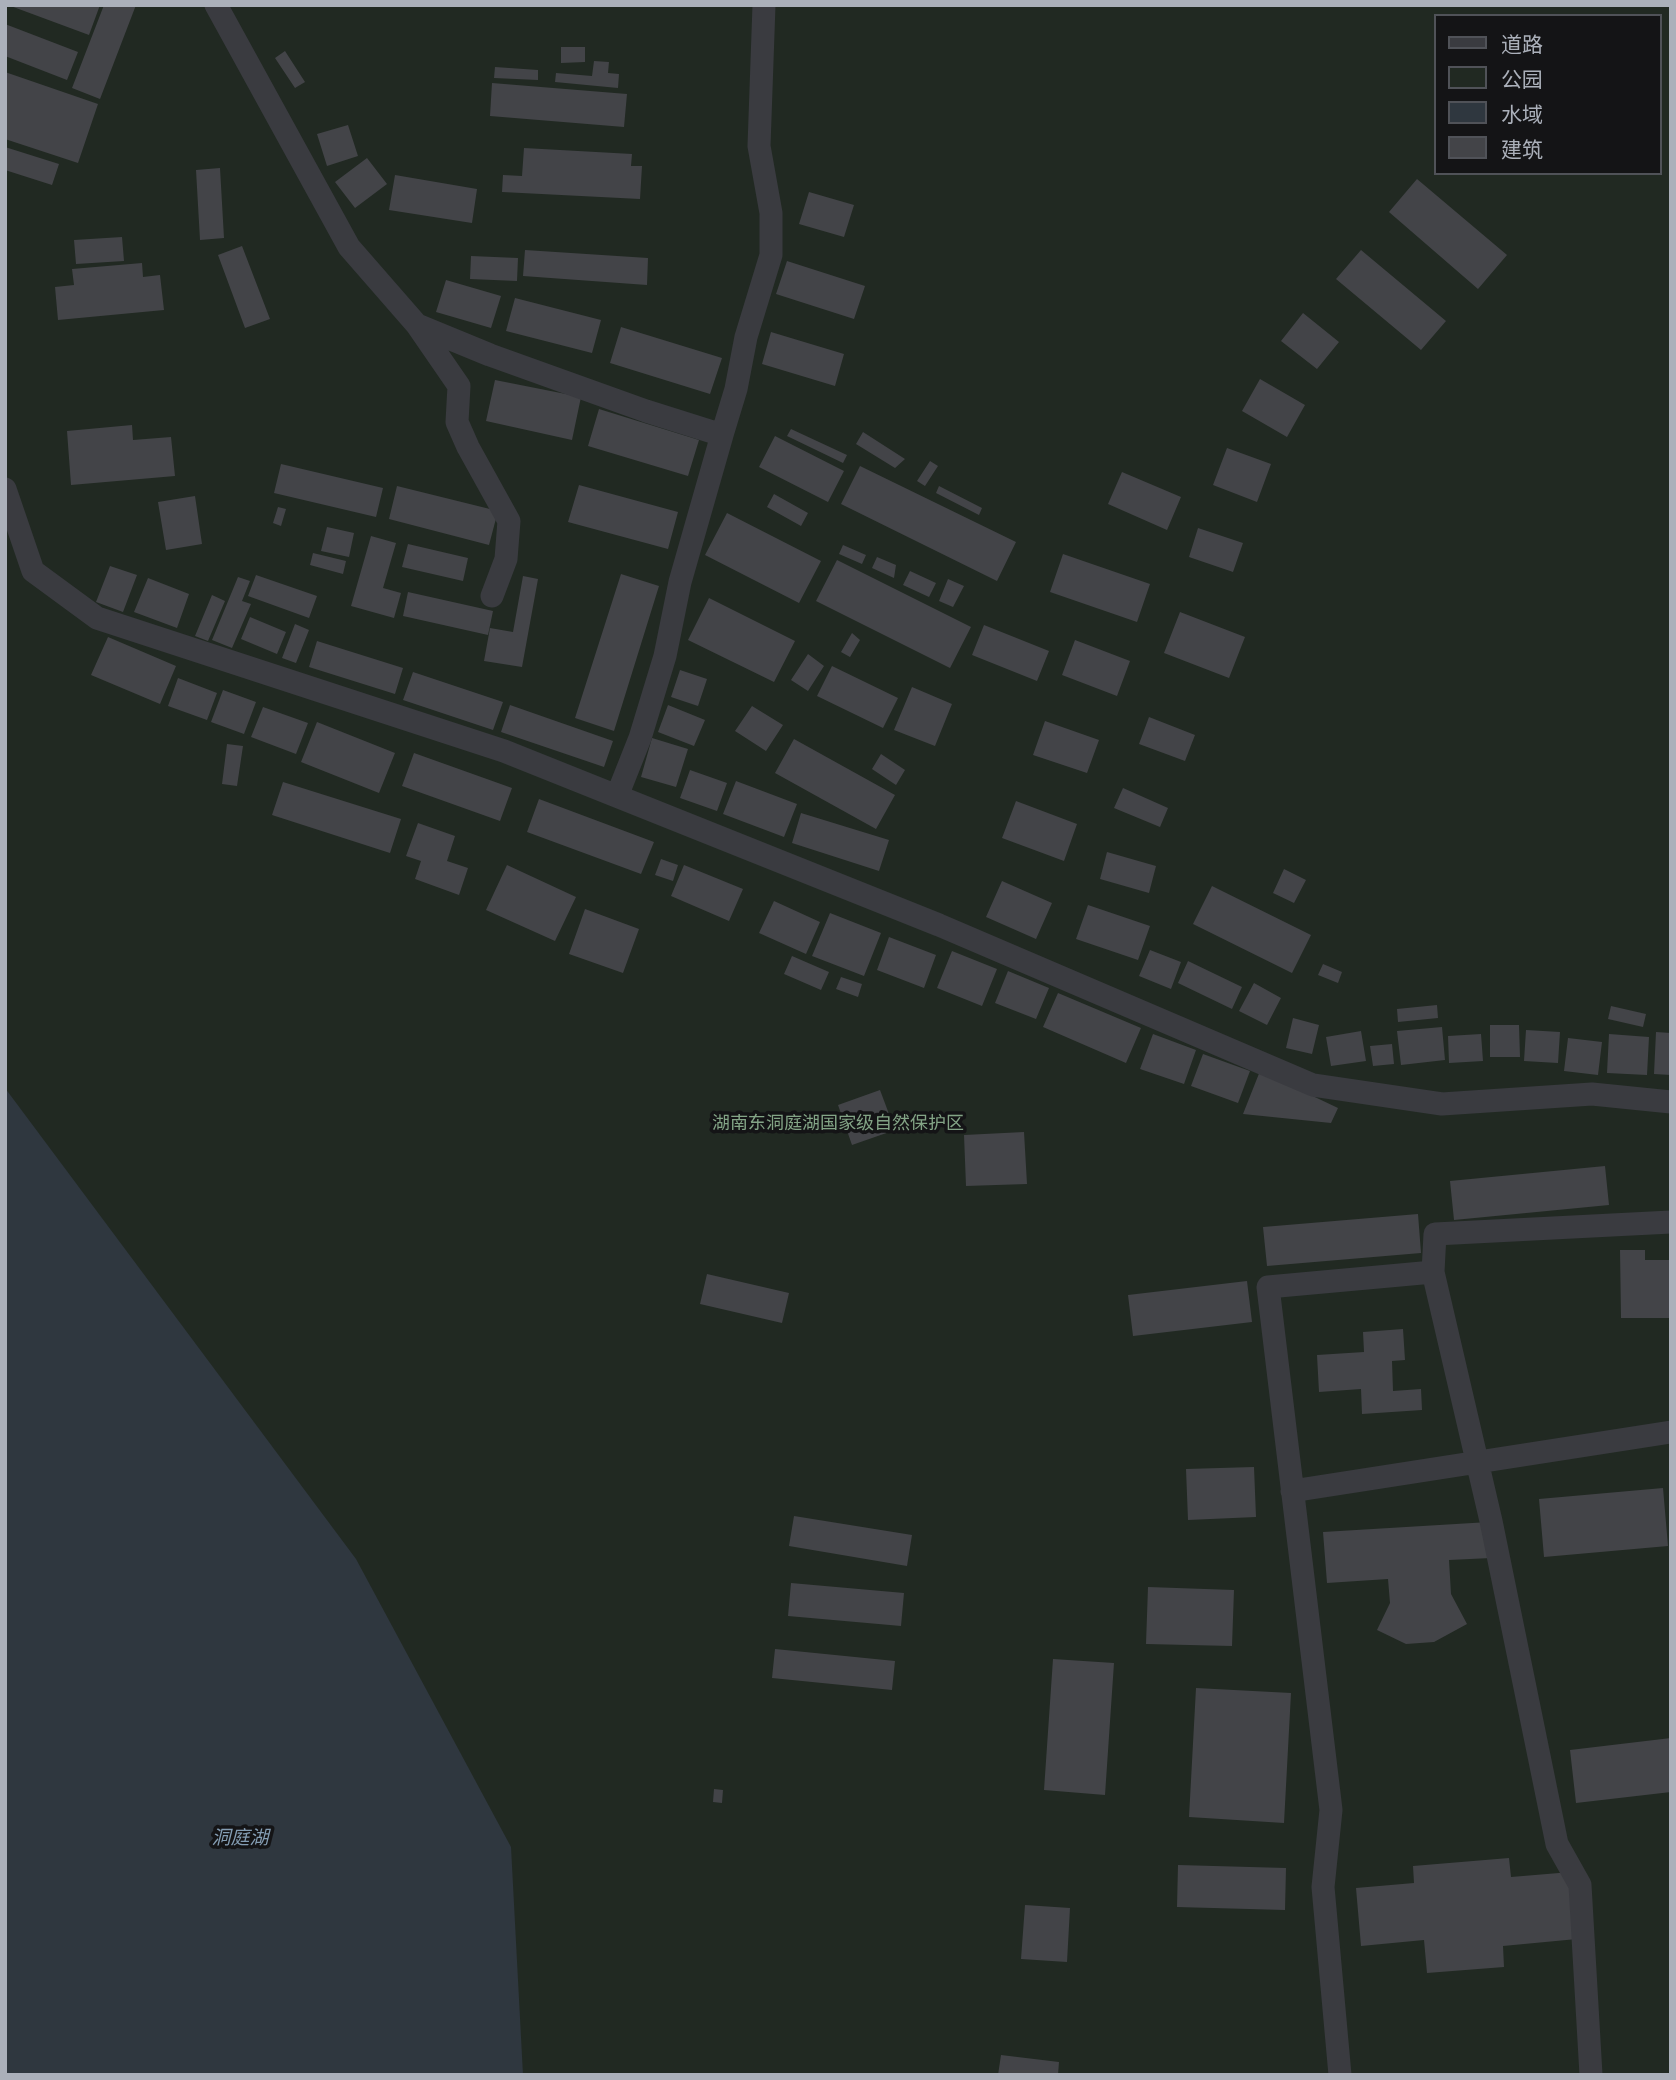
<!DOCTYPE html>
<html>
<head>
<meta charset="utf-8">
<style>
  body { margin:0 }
  #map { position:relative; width:1676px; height:2080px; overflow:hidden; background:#19191b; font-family:"PT Sans","Noto Sans SC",sans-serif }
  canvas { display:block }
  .frame { position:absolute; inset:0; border:7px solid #abb0ba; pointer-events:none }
  .legend { position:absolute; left:1434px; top:14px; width:228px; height:161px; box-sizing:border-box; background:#141416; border:2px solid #505258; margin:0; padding:9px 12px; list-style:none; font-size:21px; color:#abb0ba }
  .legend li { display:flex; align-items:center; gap:14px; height:35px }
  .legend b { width:35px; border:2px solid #505258 }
</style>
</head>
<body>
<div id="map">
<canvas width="1676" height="2080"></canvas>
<div class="frame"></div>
<ul class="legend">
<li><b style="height:9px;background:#3a3b40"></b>道路</li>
<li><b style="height:19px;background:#212922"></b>公园</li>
<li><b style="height:19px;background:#2f373f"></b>水域</li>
<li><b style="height:19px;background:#434448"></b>建筑</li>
</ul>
</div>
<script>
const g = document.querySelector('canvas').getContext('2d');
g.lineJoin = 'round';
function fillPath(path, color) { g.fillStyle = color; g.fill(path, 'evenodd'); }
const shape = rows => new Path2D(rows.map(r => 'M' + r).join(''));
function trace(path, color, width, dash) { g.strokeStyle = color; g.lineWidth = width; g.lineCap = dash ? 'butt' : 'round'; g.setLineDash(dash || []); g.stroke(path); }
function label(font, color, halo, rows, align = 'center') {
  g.font = font + ' "PT Sans","Noto Sans SC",sans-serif'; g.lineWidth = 7; g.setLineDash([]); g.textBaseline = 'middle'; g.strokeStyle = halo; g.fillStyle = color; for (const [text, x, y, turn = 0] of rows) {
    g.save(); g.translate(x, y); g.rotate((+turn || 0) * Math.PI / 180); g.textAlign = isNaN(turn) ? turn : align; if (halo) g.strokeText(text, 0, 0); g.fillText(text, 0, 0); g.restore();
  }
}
fillPath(shape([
  [5,5,1671,5,1671,2075,5,2075],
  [1436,16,1660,16,1660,173,1436,173]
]), '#212922');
fillPath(shape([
  [5,1088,356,1559,511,1847,523,2075,5,2075]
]), '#2f373f');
fillPath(shape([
  [8,5,100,5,89,35],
  [104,5,136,5,100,99,72,88],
  [5,24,78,52,67,80,5,56],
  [561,47,585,47,585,62,561,63],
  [285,51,305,82,295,88,275,58],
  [594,61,609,62,608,73,619,74,618,88,555,82,556,73,592,76],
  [495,67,538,70,538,80,494,78],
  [5,72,98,104,78,163,5,139],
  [492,83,627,94,624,127,490,116],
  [348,125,358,156,327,166,317,134],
  [5,147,59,164,52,185,5,170],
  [524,148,632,154,631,166,642,166,640,199,502,192,503,175,522,176],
  [367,158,387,184,355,208,335,182],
  [220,168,224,238,200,240,196,170],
  [395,175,477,189,472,223,389,210],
  [1417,179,1507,255,1478,289,1389,212],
  [809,192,854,205,844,237,799,224],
  [122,237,124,261,76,264,74,240],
  [242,246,270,319,245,328,218,255],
  [525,250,648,258,647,285,523,276],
  [1361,250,1446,321,1421,350,1336,279],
  [471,256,518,258,517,281,470,279],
  [787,261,865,286,854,319,776,294],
  [142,263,143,277,160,275,164,310,58,320,55,287,74,285,72,269],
  [446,280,501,296,491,328,436,312],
  [515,298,601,320,592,353,506,331],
  [1303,313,1339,342,1317,369,1281,341],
  [621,327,722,358,710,394,610,363],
  [771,332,844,354,835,386,762,364],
  [1260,379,1305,405,1287,437,1242,411],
  [495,380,581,397,572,440,486,421],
  [599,409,699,440,688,476,588,446],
  [132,425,133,440,171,437,175,476,71,485,67,431],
  [791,429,847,455,843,463,787,436],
  [863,432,905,459,895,468,856,444],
  [775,436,844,471,828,502,759,467],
  [1227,448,1271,464,1257,502,1213,485],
  [930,461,938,466,925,486,917,481],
  [281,464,383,488,376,517,274,493],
  [860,466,1016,542,997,581,841,504],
  [1122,472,1181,497,1167,530,1108,504],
  [579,485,678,512,668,549,568,522],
  [397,486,498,511,489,545,389,519],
  [939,486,982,508,979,515,936,493],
  [774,494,808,513,801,526,767,507],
  [195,496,202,544,166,550,158,502],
  [278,507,286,509,281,526,273,523],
  [727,513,821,561,799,603,705,555],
  [327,527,354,533,349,557,321,551],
  [1198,528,1243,543,1233,572,1189,557],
  [371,536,396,543,383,588,401,593,394,618,351,606],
  [408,544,468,558,463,581,402,567],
  [843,545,866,555,862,564,839,554],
  [313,553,346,561,343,574,310,565],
  [1063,554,1150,584,1137,622,1050,592],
  [877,557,896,565,894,578,872,568],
  [837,560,971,627,950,668,816,601],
  [110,566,137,575,123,612,96,602],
  [910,571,936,583,929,597,903,585],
  [621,574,659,586,614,731,575,718],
  [256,575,317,596,309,618,248,596],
  [523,576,538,579,522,667,484,661,490,628,513,632],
  [238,577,250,581,242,601,251,604,232,648,212,640],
  [148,578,189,594,177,628,134,612],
  [948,579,964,586,953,607,939,601],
  [408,592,493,611,488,635,403,616],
  [212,595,225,601,208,641,195,636],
  [709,598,795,641,774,682,688,640],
  [1180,612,1245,637,1229,678,1164,653],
  [250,617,286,632,277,654,241,639],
  [295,624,309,630,296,663,282,658],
  [984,625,1049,651,1037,681,972,655],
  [852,633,860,640,850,657,841,652],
  [108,637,176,666,160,704,91,675],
  [1075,640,1130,661,1117,696,1062,675],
  [317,641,403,668,395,694,309,667],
  [808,654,824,666,808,691,791,680],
  [832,666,898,698,883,728,817,696],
  [680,670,707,679,698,706,671,697],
  [413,672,503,702,493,730,403,700],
  [178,678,217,693,207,720,168,706],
  [912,687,952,704,935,746,894,730],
  [223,690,256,702,244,734,211,722],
  [510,705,613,741,604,767,501,732],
  [668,705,705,720,694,746,658,732],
  [752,706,783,725,766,751,735,731],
  [263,707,308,723,296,754,251,737],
  [1149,717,1195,735,1185,761,1139,744],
  [1045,721,1099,740,1087,773,1033,755],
  [317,722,395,753,379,793,301,762],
  [652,738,688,749,676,787,641,777],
  [794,739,895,795,876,829,775,773],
  [227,744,243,746,237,786,222,784],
  [414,753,512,788,500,821,402,786],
  [881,754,905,770,896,785,872,769],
  [690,770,727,783,717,811,680,798],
  [736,781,797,804,784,837,723,814],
  [283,782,401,819,390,853,272,815],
  [1123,788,1168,808,1160,827,1114,808],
  [539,799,654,842,641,874,527,832],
  [1016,801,1077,824,1064,861,1002,838],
  [801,813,889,840,879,871,792,843],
  [418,823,455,836,447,861,468,868,459,895,415,879,421,861,406,856],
  [1107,852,1156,866,1149,893,1100,879],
  [661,859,678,865,673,881,655,875],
  [507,865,576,897,555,941,486,910],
  [684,865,743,889,729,921,671,896],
  [1284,869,1306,880,1294,903,1273,893],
  [1002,881,1052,903,1036,939,986,917],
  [1212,886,1311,935,1292,973,1193,924],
  [774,901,820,922,806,954,759,933],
  [1088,905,1150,926,1138,960,1076,939],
  [585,909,639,929,623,973,569,954],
  [830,913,881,933,864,976,812,956],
  [889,937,936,955,924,988,877,970],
  [1150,950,1181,962,1171,989,1139,976],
  [952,951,997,969,982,1006,937,988],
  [792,956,829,972,821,990,784,974],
  [1188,961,1242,987,1232,1009,1178,983],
  [1323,964,1342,972,1338,983,1318,975],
  [1008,971,1049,988,1036,1019,995,1003],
  [841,977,862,984,858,997,836,989],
  [1254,983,1281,998,1267,1025,1239,1011],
  [1058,993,1141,1028,1126,1063,1043,1027],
  [1437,1005,1438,1018,1398,1022,1397,1009],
  [1611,1006,1646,1014,1643,1027,1608,1019],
  [1293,1018,1319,1025,1312,1054,1286,1048],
  [1490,1025,1519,1025,1520,1057,1490,1057],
  [1442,1027,1445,1060,1401,1065,1397,1031],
  [1526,1030,1560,1032,1558,1063,1524,1061],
  [1361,1031,1366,1061,1331,1066,1326,1037],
  [1656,1032,1671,1033,1671,1075,1654,1074],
  [1153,1034,1196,1050,1184,1084,1140,1069],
  [1481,1034,1483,1061,1449,1063,1448,1036],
  [1609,1034,1649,1037,1647,1075,1607,1073],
  [1568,1038,1602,1042,1598,1075,1564,1071],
  [1392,1044,1394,1064,1373,1066,1370,1046],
  [1203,1054,1250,1071,1238,1103,1191,1086],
  [1260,1071,1338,1108,1331,1123,1243,1114],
  [880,1090,895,1130,852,1145,838,1105],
  [1024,1132,1027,1184,966,1186,964,1135],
  [1605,1166,1609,1205,1454,1220,1450,1181],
  [1418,1214,1421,1253,1267,1266,1263,1227],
  [1620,1250,1645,1250,1645,1260,1671,1260,1671,1318,1621,1318],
  [707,1274,789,1293,782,1323,700,1304],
  [1247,1281,1252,1322,1133,1336,1128,1295],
  [1403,1329,1405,1360,1392,1361,1393,1391,1421,1389,1422,1410,1362,1414,1361,1389,1319,1392,1317,1355,1364,1352,1363,1332],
  [1254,1467,1256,1517,1188,1520,1186,1469],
  [1663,1488,1668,1546,1544,1557,1539,1499],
  [794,1516,912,1535,907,1566,789,1546],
  [1489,1522,1491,1558,1449,1560,1451,1594,1467,1624,1434,1642,1406,1644,1377,1630,1390,1603,1388,1579,1327,1583,1323,1532],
  [791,1583,904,1593,901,1626,788,1616],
  [1148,1587,1234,1590,1232,1646,1146,1644],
  [775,1649,895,1661,892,1690,772,1678],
  [1053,1659,1114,1663,1105,1795,1044,1790],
  [1196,1688,1291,1693,1284,1823,1189,1817],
  [1671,1738,1671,1792,1576,1803,1570,1750],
  [714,1789,723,1790,722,1803,713,1802],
  [1509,1858,1511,1877,1571,1872,1577,1939,1503,1946,1504,1967,1427,1973,1424,1940,1361,1946,1356,1888,1414,1883,1413,1866],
  [1178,1865,1286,1868,1285,1910,1177,1907],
  [1025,1905,1070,1908,1067,1962,1021,1959],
  [1001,2055,1059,2062,1058,2075,998,2075]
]), '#434448');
trace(shape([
  [216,5,349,247,417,325,490,355,646,411,722,435,680,582,665,656,640,738,617,796],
  [417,325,459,386,457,422,468,447,509,521,506,559,492,596],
  [722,435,736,389,746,337,771,255,771,213,759,146,764,5],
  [5,489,33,571,97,618,504,751,939,925,1313,1085,1442,1104,1592,1094,1671,1102],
  [1433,1272,1435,1234,1671,1222],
  [1292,1491,1671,1432],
  [1340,2075,1323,1887,1331,1810,1268,1287,1433,1272,1491,1521,1557,1844,1580,1885,1591,2075]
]), '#3a3b40', 23);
label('18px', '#83a486', '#141416', [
  ["湖南东洞庭湖国家级自然保护区",838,1124]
]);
label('italic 19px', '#849db3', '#141416', [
  ["洞庭湖",240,1839]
]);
</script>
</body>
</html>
